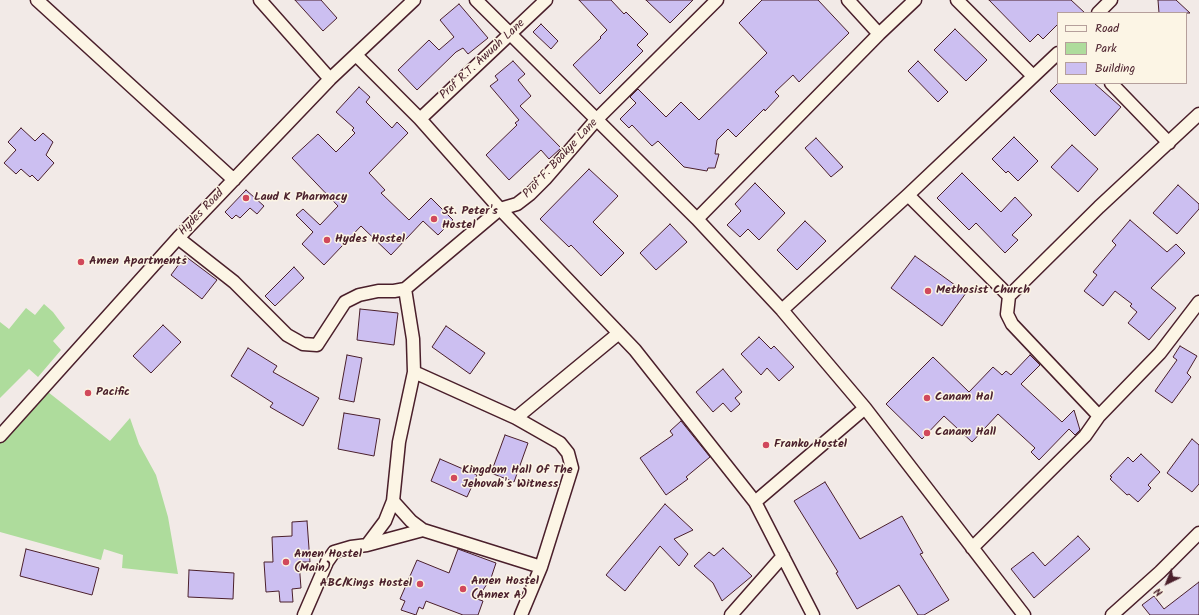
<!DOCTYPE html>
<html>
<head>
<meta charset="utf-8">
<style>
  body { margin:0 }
  #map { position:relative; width:1199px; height:615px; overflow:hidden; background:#f2eae7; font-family:Kalam,sans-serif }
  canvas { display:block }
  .legend { position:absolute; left:1057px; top:12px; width:130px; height:72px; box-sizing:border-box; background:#fcf5e5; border:1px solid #b59f9b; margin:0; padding:5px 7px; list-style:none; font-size:12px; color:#4a1f2b }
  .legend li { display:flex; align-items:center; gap:8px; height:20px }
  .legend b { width:20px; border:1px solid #b59f9b }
  .north { position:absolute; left:1147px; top:563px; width:40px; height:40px; -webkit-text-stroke:3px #fcf5e5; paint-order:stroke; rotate:223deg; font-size:11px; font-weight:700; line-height:16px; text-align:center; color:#4a1f2b }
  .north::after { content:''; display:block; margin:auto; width:14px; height:18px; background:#4a1f2b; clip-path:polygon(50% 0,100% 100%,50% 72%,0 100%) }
</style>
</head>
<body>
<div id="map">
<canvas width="1199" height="615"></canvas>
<ul class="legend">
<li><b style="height:5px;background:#fcf5e5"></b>Road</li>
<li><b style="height:11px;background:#aedc9c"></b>Park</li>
<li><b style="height:11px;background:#ccbff1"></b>Building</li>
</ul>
<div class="north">N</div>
</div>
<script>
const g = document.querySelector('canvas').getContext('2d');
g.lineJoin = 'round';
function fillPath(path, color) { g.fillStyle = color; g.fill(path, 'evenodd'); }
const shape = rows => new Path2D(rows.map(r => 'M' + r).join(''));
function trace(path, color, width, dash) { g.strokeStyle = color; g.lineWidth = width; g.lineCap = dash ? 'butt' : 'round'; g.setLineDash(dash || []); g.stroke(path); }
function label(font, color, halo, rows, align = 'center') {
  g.font = font + ' Kalam,sans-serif'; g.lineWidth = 3; g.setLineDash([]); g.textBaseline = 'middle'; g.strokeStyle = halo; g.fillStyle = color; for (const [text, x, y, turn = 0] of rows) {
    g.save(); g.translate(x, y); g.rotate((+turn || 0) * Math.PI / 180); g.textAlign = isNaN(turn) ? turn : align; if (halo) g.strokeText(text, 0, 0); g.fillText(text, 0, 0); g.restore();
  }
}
fillPath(shape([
  [44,304,53,312,65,328,53,341,61,350,38,377,29,369,0,398,0,322,9,329,26,308,35,315],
  [48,392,110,441,130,418,139,444,156,475,168,517,178,574,122,568,123,555,104,549,101,560,0,532,0,443]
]), '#aedc9c');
const building = shape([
  [295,0,321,0,337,18,323,31,295,0],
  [579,0,611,0,624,14,626,12,648,34,637,45,643,51,600,94,573,65,601,38,600,37,607,30,579,0],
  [646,0,693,0,670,23,646,0],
  [762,0,818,0,849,33,799,82,793,75,775,92,779,96,765,111,764,109,736,137,728,129,717,140,715,154,719,154,715,168,708,168,707,171,684,167,658,141,652,146,632,125,629,128,620,119,636,103,630,97,638,89,666,117,681,102,699,120,767,53,739,23,762,0],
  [989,0,1071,0,1085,13,1058,13,1058,24,1043,39,1038,34,1030,42,989,0],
  [1158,0,1176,0,1190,13,1159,13,1158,0],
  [459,4,488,38,468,54,463,48,456,52,417,90,398,70,429,40,439,50,454,37,440,20,459,4],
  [541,24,558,41,551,49,533,32,541,24],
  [955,29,987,60,966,81,934,50,955,29],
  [513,61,525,74,518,80,531,96,520,106,561,148,549,159,541,150,509,180,486,155,517,125,515,123,519,120,490,86,498,80,495,76,513,61],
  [918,61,948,92,938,102,908,71,918,61],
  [1058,83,1094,83,1121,107,1095,136,1050,91,1058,83],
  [359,87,370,97,366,102,392,128,397,122,408,133,369,173,385,190,381,193,409,220,431,198,453,220,438,235,423,221,391,255,361,226,324,265,302,244,313,232,296,215,303,209,320,225,338,206,292,158,318,134,336,152,355,133,352,130,354,128,336,112,359,87],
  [21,128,35,141,43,133,53,142,46,155,54,163,38,181,32,175,30,177,21,169,16,174,4,163,16,150,8,142,21,128],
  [1014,137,1038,161,1018,181,1008,171,1006,173,992,159,1014,137],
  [816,138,843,167,831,177,805,148,816,138],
  [1072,145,1098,169,1078,192,1051,167,1072,145],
  [589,169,618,196,593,222,624,253,601,276,571,245,569,247,540,219,589,169],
  [962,173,1001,212,1015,197,1032,215,1012,235,1018,240,1005,253,976,223,969,230,937,198,962,173],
  [755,183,785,213,759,240,748,229,740,237,727,225,741,211,735,204,755,183],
  [1178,185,1199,204,1199,209,1177,234,1153,213,1178,185],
  [246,190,264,206,257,214,250,208,240,218,236,215,232,219,225,212,246,190],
  [1130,220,1167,252,1176,244,1185,253,1151,288,1176,308,1149,340,1128,323,1137,312,1130,306,1132,304,1115,291,1103,306,1084,291,1097,275,1093,272,1116,245,1112,241,1130,220],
  [805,221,826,241,797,270,777,250,805,221],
  [670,224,687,242,656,270,640,253,670,224],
  [185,256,217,280,202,299,171,275,185,256],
  [915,256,966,293,942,326,891,288,915,256],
  [294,267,304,278,275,306,265,296,294,267],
  [360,309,398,313,394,345,357,340,360,309],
  [163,325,181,342,151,373,133,356,163,325],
  [446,326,485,353,470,374,432,347,446,326],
  [759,337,771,349,774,346,794,367,779,381,767,368,761,375,741,354,759,337],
  [1180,346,1197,356,1187,373,1191,377,1172,403,1155,391,1177,360,1173,357,1180,346],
  [248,348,277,366,273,372,319,398,303,426,270,407,273,403,231,376,248,348],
  [347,355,362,358,354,402,339,399,347,355],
  [1030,355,1040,365,1021,384,1062,422,1074,410,1080,430,1075,435,1069,429,1039,460,1031,452,1035,448,998,414,972,442,944,416,922,439,886,404,933,357,969,392,993,367,1002,375,1006,371,1011,375,1030,355],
  [723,369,742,392,735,398,740,404,731,412,723,403,713,412,696,392,723,369],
  [344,413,380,419,374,456,338,449,344,413],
  [681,421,710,457,686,477,688,479,666,495,640,458,673,435,670,431,681,421],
  [505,435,528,443,514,482,491,473,505,435],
  [1192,439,1199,445,1199,484,1192,492,1167,473,1192,439],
  [1141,454,1160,472,1148,485,1151,488,1138,502,1129,494,1127,495,1110,479,1112,477,1110,476,1128,457,1133,462,1141,454],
  [440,459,477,475,467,497,431,481,440,459],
  [825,482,860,539,902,516,923,553,920,554,949,600,924,615,918,615,899,585,857,609,836,573,838,572,794,501,825,482],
  [665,504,693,530,674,539,688,554,679,566,660,546,625,591,606,575,665,504],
  [307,521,310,562,299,562,301,588,292,589,293,602,280,602,279,591,266,592,264,562,273,562,272,537,292,536,292,522,307,521],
  [1078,536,1090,549,1034,598,1011,569,1033,552,1045,566,1078,536],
  [723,548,752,576,722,601,713,583,694,566,709,552,714,556,723,548],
  [26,549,99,568,92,595,20,576,26,549],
  [458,549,496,563,491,578,477,599,483,601,478,615,463,615,426,601,423,609,419,607,416,615,401,610,405,601,400,599,417,560,449,573,458,549],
  [189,570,234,573,233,599,188,597,189,570],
  [1199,582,1199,615,1150,615,1142,605,1154,596,1164,609,1199,582]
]);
fillPath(building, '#ccbff1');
trace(building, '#4a1f2b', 1);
const street = shape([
  [37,0,234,180],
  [260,0,330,79],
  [476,0,697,219,782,310,865,408,1024,615],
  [848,0,879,34],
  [957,0,1033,76],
  [1098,13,1111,0],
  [356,55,420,119,500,209,635,350,755,502,813,615],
  [1111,83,1169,143],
  [420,119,546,0],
  [908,195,1009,296,1007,314,1012,324,1099,416],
  [697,219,879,34,915,0],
  [178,238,234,282,287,335,303,344,317,345,345,302,359,295,378,291,394,291,405,289,500,209,517,204,530,194,545,179,596,120,717,0],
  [1009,296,1099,207,1199,114],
  [782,310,908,195,1058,53],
  [414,372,516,418,560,443,568,453,572,468,541,567,521,615],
  [516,418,619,333],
  [0,436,178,238,330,79,414,0],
  [393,501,411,521,423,530,541,567],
  [755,502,865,408],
  [367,545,385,521,393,501,399,442,414,372,413,339,405,289],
  [972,548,1085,436,1099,416,1160,353,1199,302],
  [304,615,327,562,334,552,351,547,367,545,423,530],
  [731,615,783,556],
  [1112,615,1160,572,1199,533]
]);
trace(street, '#4a1f2b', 15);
trace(street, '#fcf5e5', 12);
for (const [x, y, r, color] of [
  [246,198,4,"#d1495b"],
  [434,219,4,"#d1495b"],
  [327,240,4,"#d1495b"],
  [81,262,4,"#d1495b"],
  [928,291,4,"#d1495b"],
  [88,393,4,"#d1495b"],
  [927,398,4,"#d1495b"],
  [927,433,4,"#d1495b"],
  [766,445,4,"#d1495b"],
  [454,478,4,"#d1495b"],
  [286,562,4,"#d1495b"],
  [420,584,4,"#d1495b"],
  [463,589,4,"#d1495b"]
]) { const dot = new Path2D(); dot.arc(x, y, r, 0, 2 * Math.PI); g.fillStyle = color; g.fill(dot); trace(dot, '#fcf5e5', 1.5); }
label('12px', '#4a1f2b', '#fcf5e5', [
  ["Prof R.T. Awuah Lane",483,60,-43],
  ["Prof F. Boakye Lane",561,159,-47],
  ["Hydes Road",202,213,-46]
]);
label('bold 12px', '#4a1f2b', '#fcf5e5', [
  ["Laud K Pharmacy",254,198],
  ["St. Peter's",442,212],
  ["Hostel",442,226],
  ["Hydes Hostel",335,240],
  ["Amen Apartments",89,262],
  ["Methosist Church",936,291],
  ["Pacific",96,393],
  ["Canam Hal",935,398],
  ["Canam Hall",935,433],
  ["Franko Hostel",774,445],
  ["Kingdom Hall Of The",462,471],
  ["Jehovah's Witness",462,485],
  ["Amen Hostel",294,555],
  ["(Main)",294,569],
  ["Amen Hostel",471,582],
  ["(Annex A)",471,596],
  ["ABC/Kings Hostel",412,584,"right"]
], 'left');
</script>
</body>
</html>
